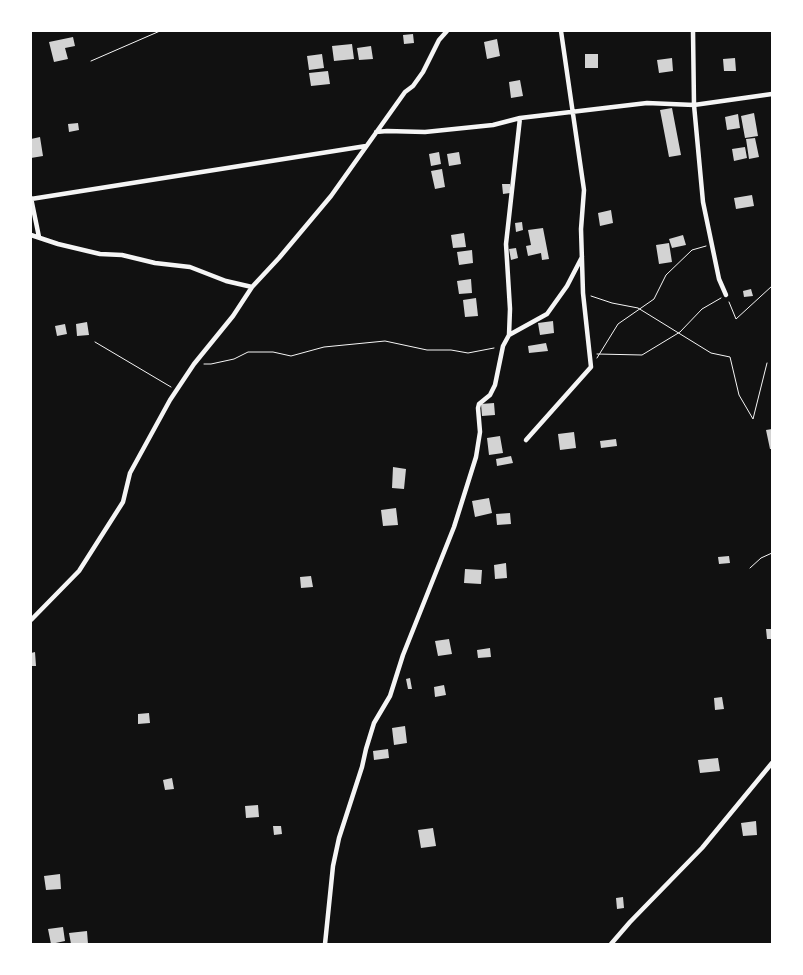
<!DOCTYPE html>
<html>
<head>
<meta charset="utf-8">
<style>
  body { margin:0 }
  #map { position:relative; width:803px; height:975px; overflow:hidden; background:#111; font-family:"Noto Serif",serif }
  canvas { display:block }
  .frame { position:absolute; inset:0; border:32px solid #fff; pointer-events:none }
</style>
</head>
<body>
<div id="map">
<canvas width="803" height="975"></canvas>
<div class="frame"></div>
</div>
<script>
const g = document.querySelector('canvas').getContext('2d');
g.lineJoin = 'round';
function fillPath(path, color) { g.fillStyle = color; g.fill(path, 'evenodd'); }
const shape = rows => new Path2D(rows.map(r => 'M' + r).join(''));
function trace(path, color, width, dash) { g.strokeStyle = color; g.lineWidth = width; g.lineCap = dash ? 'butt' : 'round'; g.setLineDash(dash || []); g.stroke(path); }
fillPath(shape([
  [413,34,414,43,404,44,403,35],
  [73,37,75,46,65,48,68,59,54,62,49,42],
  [497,39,500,56,487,59,484,42],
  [352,44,354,59,334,61,332,46],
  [371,46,373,59,359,60,357,48],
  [322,54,324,68,309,70,307,56],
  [585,54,598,54,598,68,585,68],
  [672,58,673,71,659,73,657,60],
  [735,58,736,71,724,71,723,59],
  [328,71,330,84,311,86,309,73],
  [520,80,523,96,511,98,509,82],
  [672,108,681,155,669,157,660,110],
  [754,113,758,136,745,138,741,116],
  [738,114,740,128,727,130,725,117],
  [78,123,79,130,69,132,68,124],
  [40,137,43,156,31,158,31,139],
  [755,138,759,157,749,159,746,139],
  [745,147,747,158,734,161,732,149],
  [439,152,441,164,431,166,429,154],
  [459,152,461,164,449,166,447,154],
  [442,169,445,187,435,189,431,171],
  [502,184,510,184,510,193,503,194],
  [752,195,754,206,736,209,734,198],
  [611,210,613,223,600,226,598,213],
  [522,222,523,230,516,232,515,223],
  [543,228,549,259,542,260,541,253,528,256,526,246,531,245,528,230],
  [464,233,466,247,453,248,451,235],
  [683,235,686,245,672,248,669,239],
  [669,243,672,262,659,264,656,245],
  [516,248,518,258,511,260,509,249],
  [472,250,473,263,459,265,457,252],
  [471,279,472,293,459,294,457,281],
  [751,289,753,296,744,297,743,291],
  [476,298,478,316,465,317,463,300],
  [553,321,554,333,540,335,538,323],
  [87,322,89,335,77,336,76,324],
  [65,324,67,334,57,336,55,326],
  [546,343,548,351,529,353,528,346],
  [494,403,495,415,482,416,481,404],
  [772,429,772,449,770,449,766,430],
  [574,432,576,448,560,450,558,434],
  [500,436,503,453,489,455,487,438],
  [616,439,617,446,601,448,600,441],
  [511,456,513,463,497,466,496,459],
  [393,467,406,469,404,489,392,488],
  [489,498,492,513,475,517,472,501],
  [396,508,398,525,383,526,381,510],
  [510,513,511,524,497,525,496,514],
  [729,556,730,563,719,564,718,557],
  [506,563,507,578,495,579,494,565],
  [465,569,482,570,481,584,464,583],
  [311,576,313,587,301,588,300,577],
  [766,629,772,629,772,639,767,639],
  [449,639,452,654,438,656,435,641],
  [490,648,491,657,478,658,477,650],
  [35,652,36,666,31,666,31,653],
  [410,678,412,689,408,689,406,679],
  [444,685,446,695,435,697,434,687],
  [722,697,724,709,715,710,714,698],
  [149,713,150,723,138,724,138,714],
  [405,726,407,743,394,745,392,728],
  [388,749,389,758,374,760,373,751],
  [718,758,720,771,700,773,698,760],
  [172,778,174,789,165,790,163,780],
  [258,805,259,817,246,818,245,806],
  [756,821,757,835,743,836,741,823],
  [273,826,281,826,282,834,274,835],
  [433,828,436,846,421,848,418,830],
  [60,874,61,889,46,890,44,876],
  [623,897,624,908,617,909,616,898],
  [63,927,65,941,51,944,48,929],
  [87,931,88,944,71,944,69,933]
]), '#d3d3d3');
trace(shape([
  [91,61,160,31],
  [591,296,612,303,638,308,711,353,730,357,739,395,753,419,767,363],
  [729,302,736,319,772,286],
  [95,342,171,387],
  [597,354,642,355,680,332,702,309,721,298],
  [597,358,618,324,654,299,666,275,692,250,706,246],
  [204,364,211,364,234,359,248,352,273,352,291,356,324,347,385,341,427,350,451,350,468,353,494,348],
  [750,568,761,558,772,553]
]), '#f5f5f5', 1);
trace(shape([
  [693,31,694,105,703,202,719,279,726,295],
  [520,118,647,103,694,105,772,94],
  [31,198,39,237],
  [31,199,366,146],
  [31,235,58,244,100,254,122,255,155,263,190,267,226,281,252,287],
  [509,335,547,314,567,286,582,257],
  [526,440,591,367,583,293,581,229,584,190,561,31],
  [31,620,79,571,123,502,130,473,170,400,194,364,233,316,252,287,279,258,331,196,405,92,413,86,423,72,439,40,447,31],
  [325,944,333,866,339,838,362,767,366,749,374,723,390,696,403,655,454,527,476,457,480,432,478,408,479,404,490,395,495,385,503,346,509,335,510,309,506,244,520,118,493,125,425,132,387,131,376,132],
  [611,944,630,922,702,848,772,763]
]), '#f5f5f5', 4.5);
</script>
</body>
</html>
